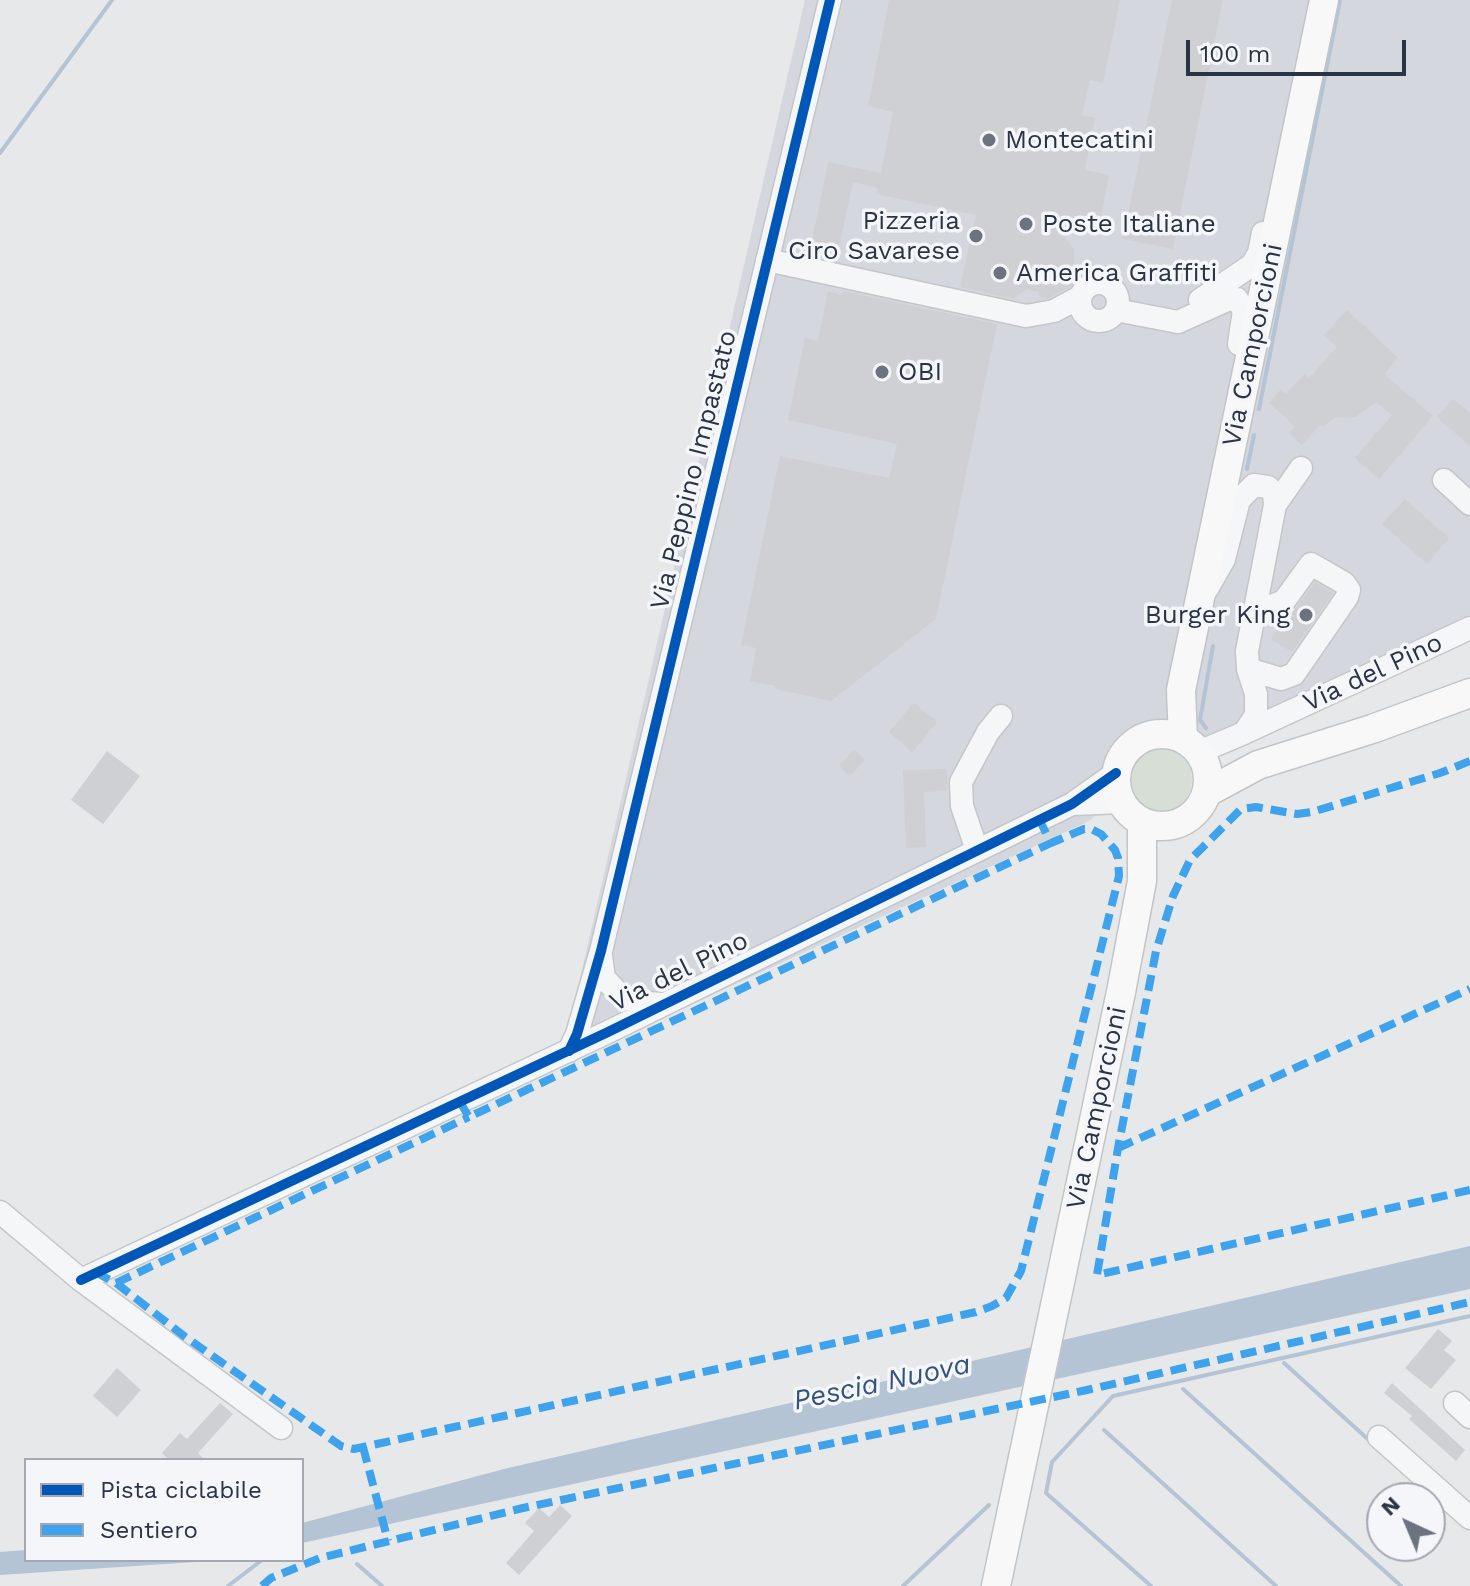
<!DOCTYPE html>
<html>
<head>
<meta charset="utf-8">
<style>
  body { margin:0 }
  #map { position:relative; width:1470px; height:1586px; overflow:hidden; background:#e6e8ea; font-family:"Work Sans",sans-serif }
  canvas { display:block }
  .legend { position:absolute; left:24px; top:1458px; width:280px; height:104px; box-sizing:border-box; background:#f4f6f9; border:2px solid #a4a8b1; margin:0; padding:10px 14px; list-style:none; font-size:24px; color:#2b3445 }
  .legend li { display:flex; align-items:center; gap:16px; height:40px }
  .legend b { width:40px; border:2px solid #a4a8b1 }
  .north { position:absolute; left:1366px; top:1482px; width:80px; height:80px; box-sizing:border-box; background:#f4f6f9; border:2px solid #a4a8b1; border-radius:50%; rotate:316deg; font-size:22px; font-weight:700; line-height:32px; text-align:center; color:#2b3445 }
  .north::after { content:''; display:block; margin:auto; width:28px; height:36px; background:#6c737f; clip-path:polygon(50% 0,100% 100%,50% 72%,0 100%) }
  .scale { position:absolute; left:1186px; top:40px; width:220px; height:36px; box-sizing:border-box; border:4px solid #2b3445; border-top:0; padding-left:10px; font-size:24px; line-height:28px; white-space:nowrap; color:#2b3445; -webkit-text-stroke:6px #f4f6f9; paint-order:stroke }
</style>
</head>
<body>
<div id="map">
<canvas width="1470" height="1586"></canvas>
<ul class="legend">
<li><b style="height:10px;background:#0057b8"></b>Pista ciclabile</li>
<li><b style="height:10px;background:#3ea3ec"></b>Sentiero</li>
</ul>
<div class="north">N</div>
<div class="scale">100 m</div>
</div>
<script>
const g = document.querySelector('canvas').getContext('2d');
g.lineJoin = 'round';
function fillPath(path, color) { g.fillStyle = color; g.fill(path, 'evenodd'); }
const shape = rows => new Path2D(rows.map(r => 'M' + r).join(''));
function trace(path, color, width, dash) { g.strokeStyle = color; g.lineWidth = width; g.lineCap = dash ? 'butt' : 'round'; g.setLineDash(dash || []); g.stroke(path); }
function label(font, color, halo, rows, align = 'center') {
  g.font = font + ' "Work Sans",sans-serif'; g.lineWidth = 7; g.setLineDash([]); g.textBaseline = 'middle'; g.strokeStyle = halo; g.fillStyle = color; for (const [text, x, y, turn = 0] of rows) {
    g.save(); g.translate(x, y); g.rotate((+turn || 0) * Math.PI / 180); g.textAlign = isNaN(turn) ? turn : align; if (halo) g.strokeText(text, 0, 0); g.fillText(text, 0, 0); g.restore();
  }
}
fillPath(shape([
  [805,0,1470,0,1470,615,1214,733,1087,822,560,1065]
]), '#d4d7dd');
fillPath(shape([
  '1130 780a31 31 0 1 1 62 0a31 31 0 1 1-62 0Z'
]), '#d6ded6');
fillPath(shape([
  [1470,1246,1470,1289,302,1543,302,1523,504,1469],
  [26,1550,26,1560,225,1560,0,1575,0,1552]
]), '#b4c4d5');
trace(shape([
  [0,153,112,0],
  [1259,409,1340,0],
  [1247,469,1254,435],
  [1206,728,1200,720,1213,646],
  [1284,1363,1371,1442],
  [1183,1389,1401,1586],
  [1104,1430,1276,1586],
  [357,1564,382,1586],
  [228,1586,262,1560],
  [903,1586,989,1505],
  [1151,1586,1046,1493,1052,1462,1113,1396,1470,1316]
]), '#b4c4d5', 4);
fillPath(shape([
  [889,0,1120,0,1103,83,1090,80,1082,115,1095,118,1085,170,1109,175,1099,227,1049,217,1074,249,1074,271,1079,277,1075,284,1049,298,1041,299,1038,292,1027,289,1013,299,960,287,976,215,876,194,878,188,853,182,836,261,809,255,828,162,881,173,893,112,868,106],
  [1172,0,1223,0,1173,249,1123,239],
  [828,291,842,295,843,291,997,324,936,619,831,701,775,689,775,686,750,681,756,648,741,645,780,456,889,478,897,444,788,420,805,338,818,341],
  [1347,310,1398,358,1384,374,1433,416,1379,479,1355,458,1392,415,1376,402,1355,417,1334,418,1323,427,1320,425,1302,445,1289,433,1295,426,1269,403,1281,389,1286,394,1305,374,1309,378,1337,347,1324,335],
  [1453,399,1470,413,1470,446,1437,417],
  [1405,499,1449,538,1427,564,1382,524],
  [1315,582,1333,593,1292,652,1271,639,1287,615,1295,609],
  [914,703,937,722,912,752,889,732],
  [854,749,865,760,850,776,839,766],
  [107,751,140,776,103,824,71,800],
  [947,769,947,791,924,792,926,847,906,848,903,770],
  [1438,1329,1452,1341,1444,1350,1456,1360,1431,1389,1405,1368],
  [117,1368,141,1390,117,1417,93,1396],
  [1392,1383,1465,1450,1456,1461,1409,1419,1412,1416,1384,1393],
  [220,1403,233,1414,198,1453,205,1460,169,1460,162,1453,180,1433,187,1439],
  [560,1505,572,1516,519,1575,506,1563,534,1531,525,1523,539,1508,549,1517]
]), '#ced0d3');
const minor = shape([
  [767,260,1026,316,1054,311,1080,297],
  '1080 302a19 19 0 1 1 38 0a19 19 0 1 1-38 0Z',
  [1200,300,1252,265,1259,253,1263,233],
  [1116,310,1178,322,1227,300,1237,299,1244,311,1239,344],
  [1444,480,1470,504],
  [1275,505,1301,468],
  [1248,669,1281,679,1294,674,1347,597,1349,590,1344,583,1311,564,1284,601,1255,613],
  [1244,733,1470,628],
  [1199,752,1244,733,1256,715,1256,694,1248,669,1247,651,1275,505,1274,493,1268,487,1254,485,1239,500,1224,559,1207,589],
  [1073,804,1121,802],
  [977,850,962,806,961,782,988,732,1001,716],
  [601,956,604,978,620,995,635,1002,662,1004],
  [569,1051,577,1034,601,951,830,0],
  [0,1212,81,1280,281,1428],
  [81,1280,608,1032,1072,804,1116,773],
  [1455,1403,1470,1417],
  [1379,1437,1470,1518]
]);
const major = shape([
  '1116 780a46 46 0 1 1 92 0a46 46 0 1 1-92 0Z',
  [1183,739,1181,690,1324,0],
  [1206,793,1258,765,1372,729,1470,693],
  [996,1586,1121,992,1142,881,1142,822]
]);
trace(minor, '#c4c6c8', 25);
trace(major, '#c2c5c8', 31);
trace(minor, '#f5f6f7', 22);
trace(major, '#f8f8f8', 28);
trace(shape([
  [1470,761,1440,773,1312,812,1297,814,1256,807,1241,809,1190,860,1173,896,1156,951,1118,1148,1097,1275,1470,1190],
  [460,1102,469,1117,1051,843],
  [1118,1148,1470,989],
  [95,1272,116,1283,184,1336,341,1446,354,1449,976,1312,992,1306,1006,1298,1021,1271,1119,876,1118,858,1115,850,1101,834,1091,829,1084,829,1051,843,1039,819],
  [116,1283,469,1117],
  [363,1447,388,1541],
  [262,1586,271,1578,320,1558,523,1508,1087,1390,1470,1302]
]), '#3ea3ec', 8, [16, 8]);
trace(shape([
  [569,1051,577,1034,601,951,830,0],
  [81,1280,608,1032,1072,804,1116,773]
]), '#0057b8', 10);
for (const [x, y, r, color] of [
  [989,140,8,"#6c737f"],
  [1026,224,8,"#6c737f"],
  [976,236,8,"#6c737f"],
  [1000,273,8,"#6c737f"],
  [882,372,8,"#6c737f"],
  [1306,615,8,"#6c737f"]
]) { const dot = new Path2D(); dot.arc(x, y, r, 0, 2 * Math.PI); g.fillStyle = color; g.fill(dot); trace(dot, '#f4f6f9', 3); }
label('26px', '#2b3445', '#f4f6f9', [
  ["Montecatini",1005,140],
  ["Pizzeria",960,221,"right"],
  ["Ciro Savarese",960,251,"right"],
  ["Poste Italiane",1042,224],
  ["America Graffiti",1016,273],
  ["OBI",898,372],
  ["Burger King",1290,615,"right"]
], 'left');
label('26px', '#2b3445', '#f4f6f9', [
  ["Via Camporcioni",1253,345,-78],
  ["Via Peppino Impastato",694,470,-76],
  ["Via del Pino",1373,673,-25],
  ["Via del Pino",679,972,-26],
  ["Via Camporcioni",1097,1108,-78]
]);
label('italic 28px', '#34527a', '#f4f6f9', [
  ["Pescia Nuova",882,1383,-12]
]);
</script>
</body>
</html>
